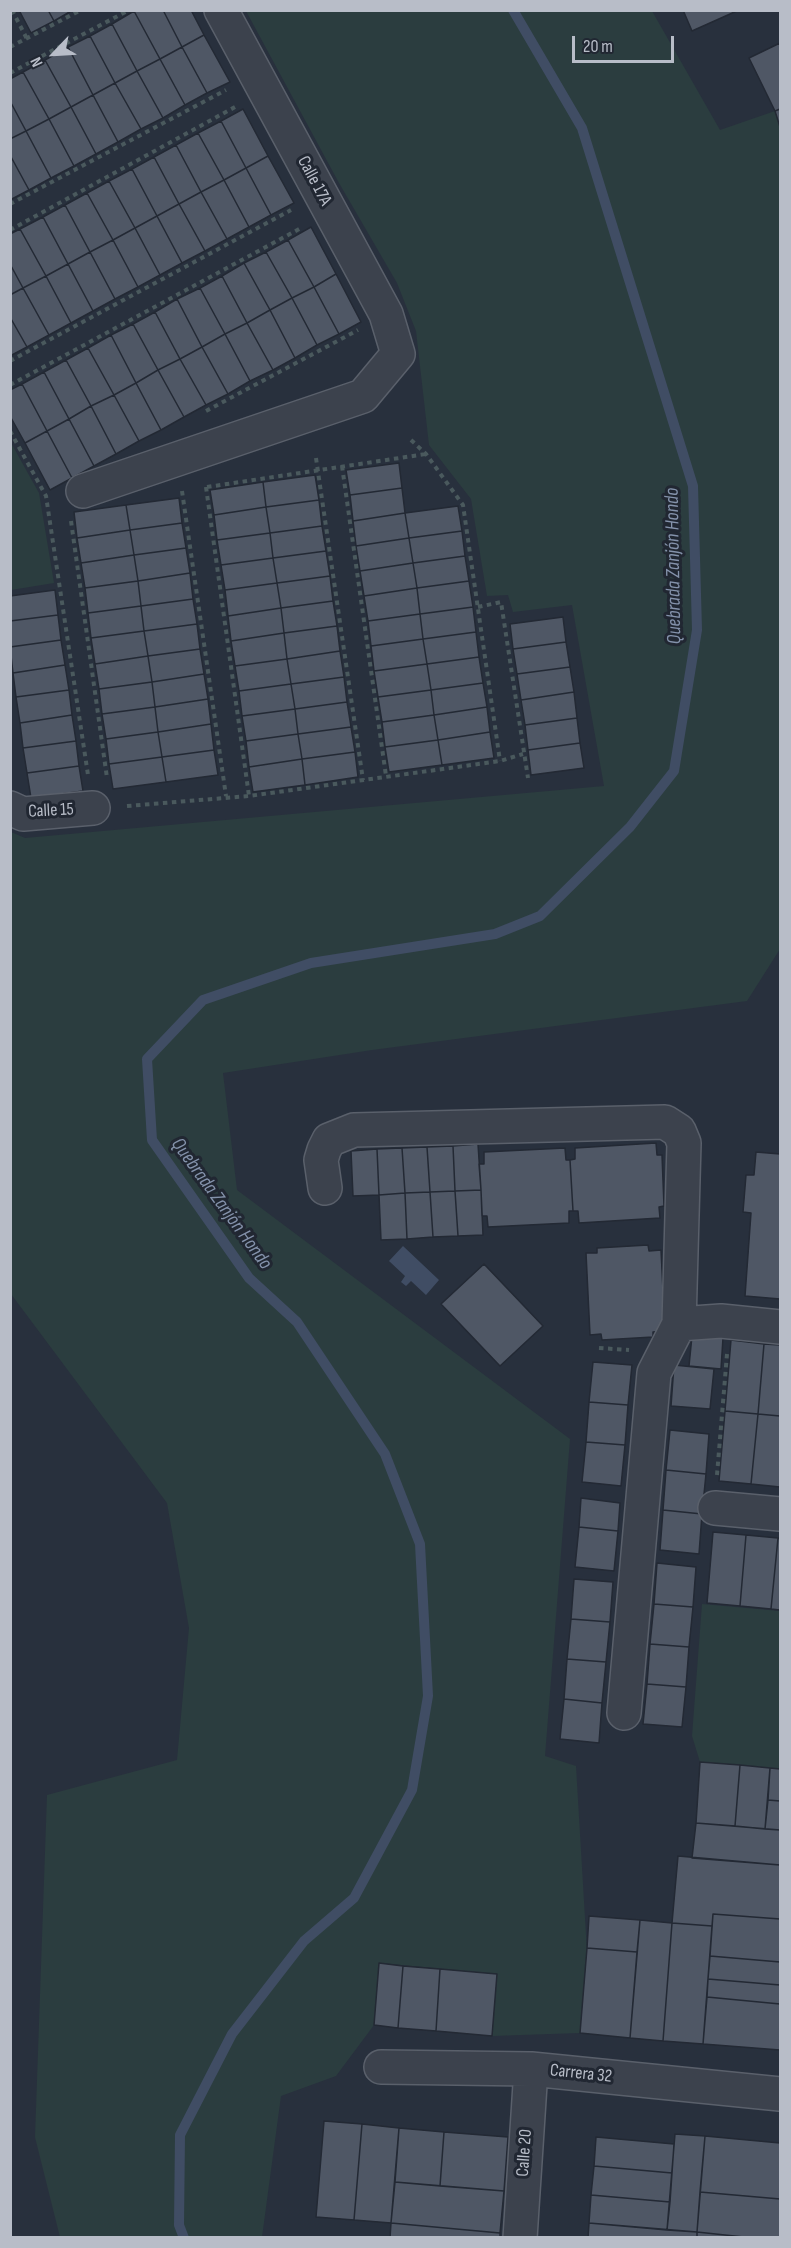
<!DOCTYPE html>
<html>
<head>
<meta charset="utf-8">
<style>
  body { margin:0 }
  #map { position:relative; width:791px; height:2248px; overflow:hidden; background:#28303d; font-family:"Sofia Sans Condensed",sans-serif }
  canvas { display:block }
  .frame { position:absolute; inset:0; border:12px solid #b8bdc8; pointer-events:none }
  .north { position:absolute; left:24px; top:24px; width:60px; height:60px; -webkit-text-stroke:4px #212732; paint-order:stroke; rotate:245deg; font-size:16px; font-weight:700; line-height:24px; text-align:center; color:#b8bdc8 }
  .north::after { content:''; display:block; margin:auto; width:21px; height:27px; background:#b8bdc8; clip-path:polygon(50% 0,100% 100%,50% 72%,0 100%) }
  .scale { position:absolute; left:572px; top:36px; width:102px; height:27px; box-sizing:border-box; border:3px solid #b8bdc8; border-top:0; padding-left:8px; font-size:18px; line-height:21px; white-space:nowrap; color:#b8bdc8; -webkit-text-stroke:4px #212732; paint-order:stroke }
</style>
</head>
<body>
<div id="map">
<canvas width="791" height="2248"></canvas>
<div class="frame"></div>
<div class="north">N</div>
<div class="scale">20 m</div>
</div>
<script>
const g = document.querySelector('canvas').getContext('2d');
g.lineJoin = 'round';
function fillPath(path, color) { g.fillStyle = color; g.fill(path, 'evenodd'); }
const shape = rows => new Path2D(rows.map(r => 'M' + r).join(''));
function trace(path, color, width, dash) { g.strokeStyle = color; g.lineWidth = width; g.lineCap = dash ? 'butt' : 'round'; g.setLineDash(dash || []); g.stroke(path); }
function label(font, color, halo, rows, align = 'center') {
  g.font = font + ' "Sofia Sans Condensed",sans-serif'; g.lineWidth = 6; g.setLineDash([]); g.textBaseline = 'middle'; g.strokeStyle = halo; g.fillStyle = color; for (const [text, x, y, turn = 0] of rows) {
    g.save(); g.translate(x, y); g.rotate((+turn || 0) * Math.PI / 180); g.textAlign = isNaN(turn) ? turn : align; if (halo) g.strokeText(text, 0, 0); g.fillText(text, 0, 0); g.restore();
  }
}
fillPath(shape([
  [246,11,652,11,720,130,775,111,780,127,780,949,747,1001,372,1050,223,1073,237,1190,570,1439,545,1756,576,1766,587,1952,580,2033,492,2036,497,1974,380,1963,374,2025,336,2076,281,2096,262,2237,60,2237,35,2137,47,1795,177,1760,189,1628,167,1503,11,1294,11,832,25,838,604,786,572,605,513,612,508,595,487,596,471,499,429,445,416,331,397,283,339,183],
  [10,441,39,493,54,583,11,590],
  [702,1604,780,1611,780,1769,700,1762,692,1736]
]), '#2b3d3f');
fillPath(shape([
  [403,1246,439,1280,426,1295,411,1281,406,1286,401,1282,405,1276,389,1261]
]), '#404d64');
trace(shape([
  [184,2238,179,2225,180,2135,232,2034,304,1941,354,1898,412,1790,428,1696,420,1544,385,1454,297,1322,249,1278,152,1140,147,1059,203,1000,311,963,495,934,540,916,630,827,674,771,697,630,693,486,582,128,513,10]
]), '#404d64', 10);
const building = shape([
  [19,10,48,10,54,21,31,33,19,10],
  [48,10,73,10,54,21,48,10],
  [136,10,163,10,182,47,160,59,134,11,136,10],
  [163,10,191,10,204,35,182,47,163,10],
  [683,10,739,10,692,31,683,10],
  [134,11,160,59,137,71,112,24,134,11],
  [112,24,137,71,115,83,90,36,112,24],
  [204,35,230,82,207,93,182,47,204,35],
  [90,36,115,83,93,95,68,47,90,36],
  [780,43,780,109,775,111,749,58,780,43],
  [68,47,93,95,71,107,45,60,68,47],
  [182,47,207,93,185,105,160,59,182,47],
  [160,59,185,105,163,118,137,71,160,59],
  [45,60,71,107,49,119,23,72,45,60],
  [137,71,163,118,141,129,115,83,137,71],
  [23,72,49,119,26,131,10,101,10,79,23,72],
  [115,83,141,129,118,142,93,95,115,83],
  [93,95,118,142,96,154,71,107,93,95],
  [10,101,26,131,10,139,10,101],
  [71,107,96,154,74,166,49,119,71,107],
  [243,109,268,156,246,168,221,121,243,109],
  [780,109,780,127,775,111,780,109],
  [49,119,74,166,51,178,26,131,49,119],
  [221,121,246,168,224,180,198,133,221,121],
  [26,131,51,178,29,190,10,155,10,139,26,131],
  [198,133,224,180,201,192,176,145,198,133],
  [176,145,201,192,179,204,154,157,176,145],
  [10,155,29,190,10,200,10,155],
  [268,156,294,203,271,215,246,168,268,156],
  [154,157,179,204,157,216,132,169,154,157],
  [246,168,271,215,249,227,224,180,246,168],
  [132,169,157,216,135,228,109,181,132,169],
  [224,180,249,227,227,239,201,192,224,180],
  [109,181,135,228,113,240,87,193,109,181],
  [201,192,227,239,205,251,179,204,201,192],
  [87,193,113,240,90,252,65,205,87,193],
  [179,204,205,251,182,263,157,216,179,204],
  [65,205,90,252,68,264,43,217,65,205],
  [157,216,182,263,160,275,135,228,157,216],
  [43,217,68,264,46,276,20,229,43,217],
  [311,227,336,274,314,287,288,240,311,227],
  [135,228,160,275,138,287,113,240,135,228],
  [20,229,46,276,23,288,10,264,10,234,20,229],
  [113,240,138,287,115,299,90,252,113,240],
  [288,240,314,287,292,298,266,252,288,240],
  [90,252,115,299,93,311,68,264,90,252],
  [266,252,292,298,270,310,244,263,266,252],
  [244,263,270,310,247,323,222,276,244,263],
  [10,264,23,288,10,295,10,264],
  [68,264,93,311,71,323,46,276,68,264],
  [336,274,361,322,339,334,314,287,336,274],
  [46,276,71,323,49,335,23,288,46,276],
  [222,276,247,323,225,334,200,288,222,276],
  [314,287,339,334,317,345,292,298,314,287],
  [23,288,49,335,27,347,10,317,10,295,23,288],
  [200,288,225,334,202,347,177,299,200,288],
  [292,298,317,345,295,358,270,310,292,298],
  [177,299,202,347,180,359,155,312,177,299],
  [270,310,295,358,273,370,247,323,270,310],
  [155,312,180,359,158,370,133,324,155,312],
  [10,317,27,347,10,356,10,317],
  [247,323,273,370,250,381,225,334,247,323],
  [133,324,158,370,136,383,111,335,133,324],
  [225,334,250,381,228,394,202,347,225,334],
  [111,335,136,383,114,395,88,348,111,335],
  [202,347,228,394,206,405,180,359,202,347],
  [88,348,114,395,91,406,66,360,88,348],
  [180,359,206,405,184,417,158,370,180,359],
  [66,360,91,406,69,419,44,372,66,360],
  [158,370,184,417,161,430,136,383,158,370],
  [44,372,69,419,47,431,22,384,44,372],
  [136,383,161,430,139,441,114,395,136,383],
  [22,384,47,431,25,443,10,416,10,390,22,384],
  [114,395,139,441,116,454,91,406,114,395],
  [91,406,116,454,94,466,69,419,91,406],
  [69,419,94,466,72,478,47,431,69,419],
  [47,431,72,478,50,490,25,443,47,431],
  [399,463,402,488,350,495,346,470,399,463],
  [315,475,319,500,266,507,263,482,315,475],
  [263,482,266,507,214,515,210,490,263,482],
  [402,488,405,513,353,521,350,495,402,488],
  [179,498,182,523,130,530,126,505,179,498],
  [319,500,322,526,270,533,266,507,319,500],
  [126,505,130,530,77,538,74,512,126,505],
  [458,506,462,531,409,538,405,513,458,506],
  [266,507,270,533,217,540,214,515,266,507],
  [405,513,409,538,356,546,353,521,405,513],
  [182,523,186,548,134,555,130,530,182,523],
  [322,526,326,551,273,558,270,533,322,526],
  [130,530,134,555,81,563,77,538,130,530],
  [462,531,465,556,413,563,409,538,462,531],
  [270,533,273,558,221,565,217,540,270,533],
  [409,538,413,563,360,571,356,546,409,538],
  [186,548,190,573,138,581,134,555,186,548],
  [326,551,330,576,277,583,273,558,326,551],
  [134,555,138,581,85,588,81,563,134,555],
  [465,556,469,581,417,588,413,563,465,556],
  [273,558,277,583,225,590,221,565,273,558],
  [413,563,417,588,364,596,360,571,413,563],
  [190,573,193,599,141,606,138,581,190,573],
  [330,576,333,601,281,608,277,583,330,576],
  [138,581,141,606,88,613,85,588,138,581],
  [469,581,473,607,420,614,417,588,469,581],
  [277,583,281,608,228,616,225,590,277,583],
  [417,588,420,614,368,621,364,596,417,588],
  [55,590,58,615,10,621,10,596,55,590],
  [193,599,197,624,144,631,141,606,193,599],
  [333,601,337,626,284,633,281,608,333,601],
  [141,606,144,631,91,638,88,613,141,606],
  [473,607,476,632,423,639,420,614,473,607],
  [281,608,284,633,231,641,228,616,281,608],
  [420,614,423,639,371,646,368,621,420,614],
  [58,615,61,640,10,647,10,621,58,615],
  [563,617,566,642,513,649,510,624,563,617],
  [197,624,200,649,148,656,144,631,197,624],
  [337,626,340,651,287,659,284,633,337,626],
  [144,631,148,656,95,664,91,638,144,631],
  [476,632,479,657,427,664,423,639,476,632],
  [284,633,287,659,235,666,231,641,284,633],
  [423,639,427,664,374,671,371,646,423,639],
  [61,640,65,665,13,673,10,647,61,640],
  [566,642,570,667,517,674,513,649,566,642],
  [200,649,204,674,152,682,148,656,200,649],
  [340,651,344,677,291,684,287,659,340,651],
  [148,656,152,682,99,689,95,664,148,656],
  [479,657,483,683,431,690,427,664,479,657],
  [287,659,291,684,239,691,235,666,287,659],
  [427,664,431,690,378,697,374,671,427,664],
  [65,665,69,690,16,697,13,673,65,665],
  [570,667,574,692,521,700,517,674,570,667],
  [204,674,208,699,155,707,152,682,204,674],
  [344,677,347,702,295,709,291,684,344,677],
  [152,682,155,707,102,714,99,689,152,682],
  [483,683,487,707,434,715,431,690,483,683],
  [291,684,295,709,242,716,239,691,291,684],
  [69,690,72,715,20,723,16,697,69,690],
  [431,690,434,715,382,722,378,697,431,690],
  [574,692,577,718,525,725,521,700,574,692],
  [208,699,211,724,158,732,155,707,208,699],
  [347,702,351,727,298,734,295,709,347,702],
  [155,707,158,732,106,739,102,714,155,707],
  [487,707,490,732,438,740,434,715,487,707],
  [295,709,298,734,246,741,242,716,295,709],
  [72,715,76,741,23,748,20,723,72,715],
  [434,715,438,740,385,747,382,722,434,715],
  [577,718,580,743,528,750,525,725,577,718],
  [211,724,214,750,162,757,158,732,211,724],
  [351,727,355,752,302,759,298,734,351,727],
  [158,732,162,757,109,764,106,739,158,732],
  [490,732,494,758,442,765,438,740,490,732],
  [298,734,302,759,249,767,246,741,298,734],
  [438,740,442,765,389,772,385,747,438,740],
  [76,741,79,766,27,773,23,748,76,741],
  [580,743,584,768,531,775,528,750,580,743],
  [214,750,218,775,166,782,162,757,214,750],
  [355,752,358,777,305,785,302,759,355,752],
  [162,757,166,782,113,789,109,764,162,757],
  [302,759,305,785,253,792,249,767,302,759],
  [79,766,83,791,31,798,27,773,79,766],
  [656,1143,657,1155,662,1155,664,1206,659,1207,660,1218,579,1223,578,1211,573,1211,570,1160,575,1159,575,1148,656,1143],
  [478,1144,481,1190,455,1191,453,1146,478,1144],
  [453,1146,455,1191,430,1192,427,1147,453,1146],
  [427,1147,430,1192,405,1193,402,1148,427,1147],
  [402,1148,405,1193,379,1195,377,1149,402,1148],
  [565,1148,566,1160,570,1160,573,1211,569,1211,569,1223,488,1227,487,1216,482,1216,481,1190,479,1164,484,1164,484,1152,565,1148],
  [377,1149,379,1195,353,1196,351,1151,377,1149],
  [756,1152,780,1154,780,1299,745,1296,751,1213,743,1212,746,1175,754,1175,756,1152],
  [481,1190,483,1235,458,1236,455,1191,481,1190],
  [455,1191,458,1236,433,1237,430,1192,455,1191],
  [430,1192,433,1237,407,1239,405,1193,430,1192],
  [405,1193,407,1239,381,1240,379,1195,405,1193],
  [648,1245,649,1251,661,1250,665,1331,653,1332,653,1337,602,1340,601,1334,590,1335,586,1253,597,1253,597,1248,648,1245],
  [484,1264,543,1326,500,1366,441,1304,484,1264],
  [692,1336,723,1338,721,1369,689,1366,692,1336],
  [731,1340,764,1344,758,1414,725,1411,731,1340],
  [764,1344,780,1345,780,1416,758,1414,764,1344],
  [593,1362,632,1365,628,1405,589,1402,593,1362],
  [674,1365,714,1369,710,1409,671,1406,674,1365],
  [589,1402,628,1405,625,1445,586,1442,589,1402],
  [725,1411,758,1414,751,1484,719,1481,725,1411],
  [758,1414,780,1416,780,1487,751,1484,758,1414],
  [670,1430,709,1434,706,1474,666,1470,670,1430],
  [586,1442,625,1445,621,1486,582,1482,586,1442],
  [666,1470,706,1474,702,1514,663,1510,666,1470],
  [581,1498,620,1503,618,1531,579,1527,581,1498],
  [663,1510,702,1514,699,1554,660,1550,663,1510],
  [579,1527,618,1531,614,1571,575,1567,579,1527],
  [713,1532,746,1535,740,1606,707,1603,713,1532],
  [746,1535,778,1538,771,1609,740,1606,746,1535],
  [778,1538,780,1539,780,1610,771,1609,778,1538],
  [657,1563,696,1567,693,1607,654,1604,657,1563],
  [574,1579,613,1582,610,1622,571,1619,574,1579],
  [654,1604,693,1607,689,1647,650,1644,654,1604],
  [571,1619,610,1622,606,1662,567,1659,571,1619],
  [650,1644,689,1647,686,1687,647,1684,650,1644],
  [567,1659,606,1662,602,1703,564,1699,567,1659],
  [647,1684,686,1687,682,1727,643,1724,647,1684],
  [564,1699,602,1703,599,1743,560,1739,564,1699],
  [700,1762,740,1765,735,1826,696,1823,700,1762],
  [740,1765,770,1768,765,1829,735,1826,740,1765],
  [770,1768,780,1769,780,1801,768,1800,770,1768],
  [768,1800,780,1801,780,1830,765,1829,768,1800],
  [696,1823,780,1830,780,1865,692,1858,696,1823],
  [678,1856,780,1865,780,1919,713,1914,712,1926,672,1923,678,1856],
  [713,1914,780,1919,780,1962,710,1956,713,1914],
  [589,1916,640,1920,637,1952,587,1948,589,1916],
  [640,1920,672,1923,663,2041,630,2038,640,1920],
  [672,1923,712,1926,703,2044,663,2041,672,1923],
  [587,1948,637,1952,630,2038,580,2033,587,1948],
  [710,1956,780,1962,780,1985,708,1979,710,1956],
  [379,1963,403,1966,398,2028,374,2025,379,1963],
  [403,1966,440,1969,436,2031,398,2028,403,1966],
  [440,1969,497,1974,492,2036,436,2031,440,1969],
  [708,1979,780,1985,780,2004,707,1997,708,1979],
  [707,1997,780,2004,780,2050,703,2044,707,1997],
  [324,2121,362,2124,354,2220,316,2217,324,2121],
  [362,2124,399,2128,391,2223,354,2220,362,2124],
  [399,2128,444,2132,440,2186,395,2182,399,2128],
  [444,2132,508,2137,504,2191,440,2186,444,2132],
  [675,2134,705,2136,697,2232,667,2230,675,2134],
  [705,2136,780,2143,780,2199,700,2192,705,2136],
  [596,2137,674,2144,672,2173,594,2166,596,2137],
  [594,2166,672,2173,670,2202,591,2195,594,2166],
  [395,2182,504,2191,500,2233,391,2223,395,2182],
  [700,2192,780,2199,780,2238,753,2238,697,2232,700,2192],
  [591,2195,670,2202,667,2230,589,2223,591,2195],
  [391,2223,500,2233,500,2238,390,2238,391,2223],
  [589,2223,697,2232,697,2238,588,2238,589,2223],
  [697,2232,753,2238,697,2238,697,2232]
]);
fillPath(building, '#4f5765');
trace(building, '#232934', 1.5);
const minor = shape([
  [83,491,363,396,398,354,386,314,221,10],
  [10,808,23,814,93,808],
  [325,1188,321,1160,324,1150,329,1140,354,1130,665,1122,679,1131,684,1143,679,1324,721,1321,780,1327],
  [715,1508,780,1514],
  [624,1713,654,1373,679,1324],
  [381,2067,531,2069,780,2094],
  [520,2238,531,2069]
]);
trace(minor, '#5a606b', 36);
trace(shape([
  [12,10,27,39],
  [10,47,81,10],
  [10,73,129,10],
  [10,204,226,90],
  [10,230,235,107],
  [10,361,291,210],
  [10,385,301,228],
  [206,411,358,330],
  [10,431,46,496,88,775],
  [411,440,426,454,463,505,500,761],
  [316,458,363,780],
  [342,466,386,776],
  [206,487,249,796],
  [207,487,426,454],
  [182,491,226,796],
  [71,521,107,778],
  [478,607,501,602,528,778],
  [127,806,249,796,500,761,523,754],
  [599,1348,629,1350],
  [717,1475,727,1354]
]), '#4a595d', 4, [4.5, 4.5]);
trace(minor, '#3c424d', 33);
label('18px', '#b8bdc8', '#212732', [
  ["Calle 17A",314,181,62],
  ["Calle 15",51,811,-3],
  ["Carrera 32",581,2074,6],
  ["Calle 20",525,2153,-86]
]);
label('italic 20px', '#8492ab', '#212732', [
  ["Quebrada Zanjón Hondo",674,566,-91],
  ["Quebrada Zanjón Hondo",221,1204,54]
]);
</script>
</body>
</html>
